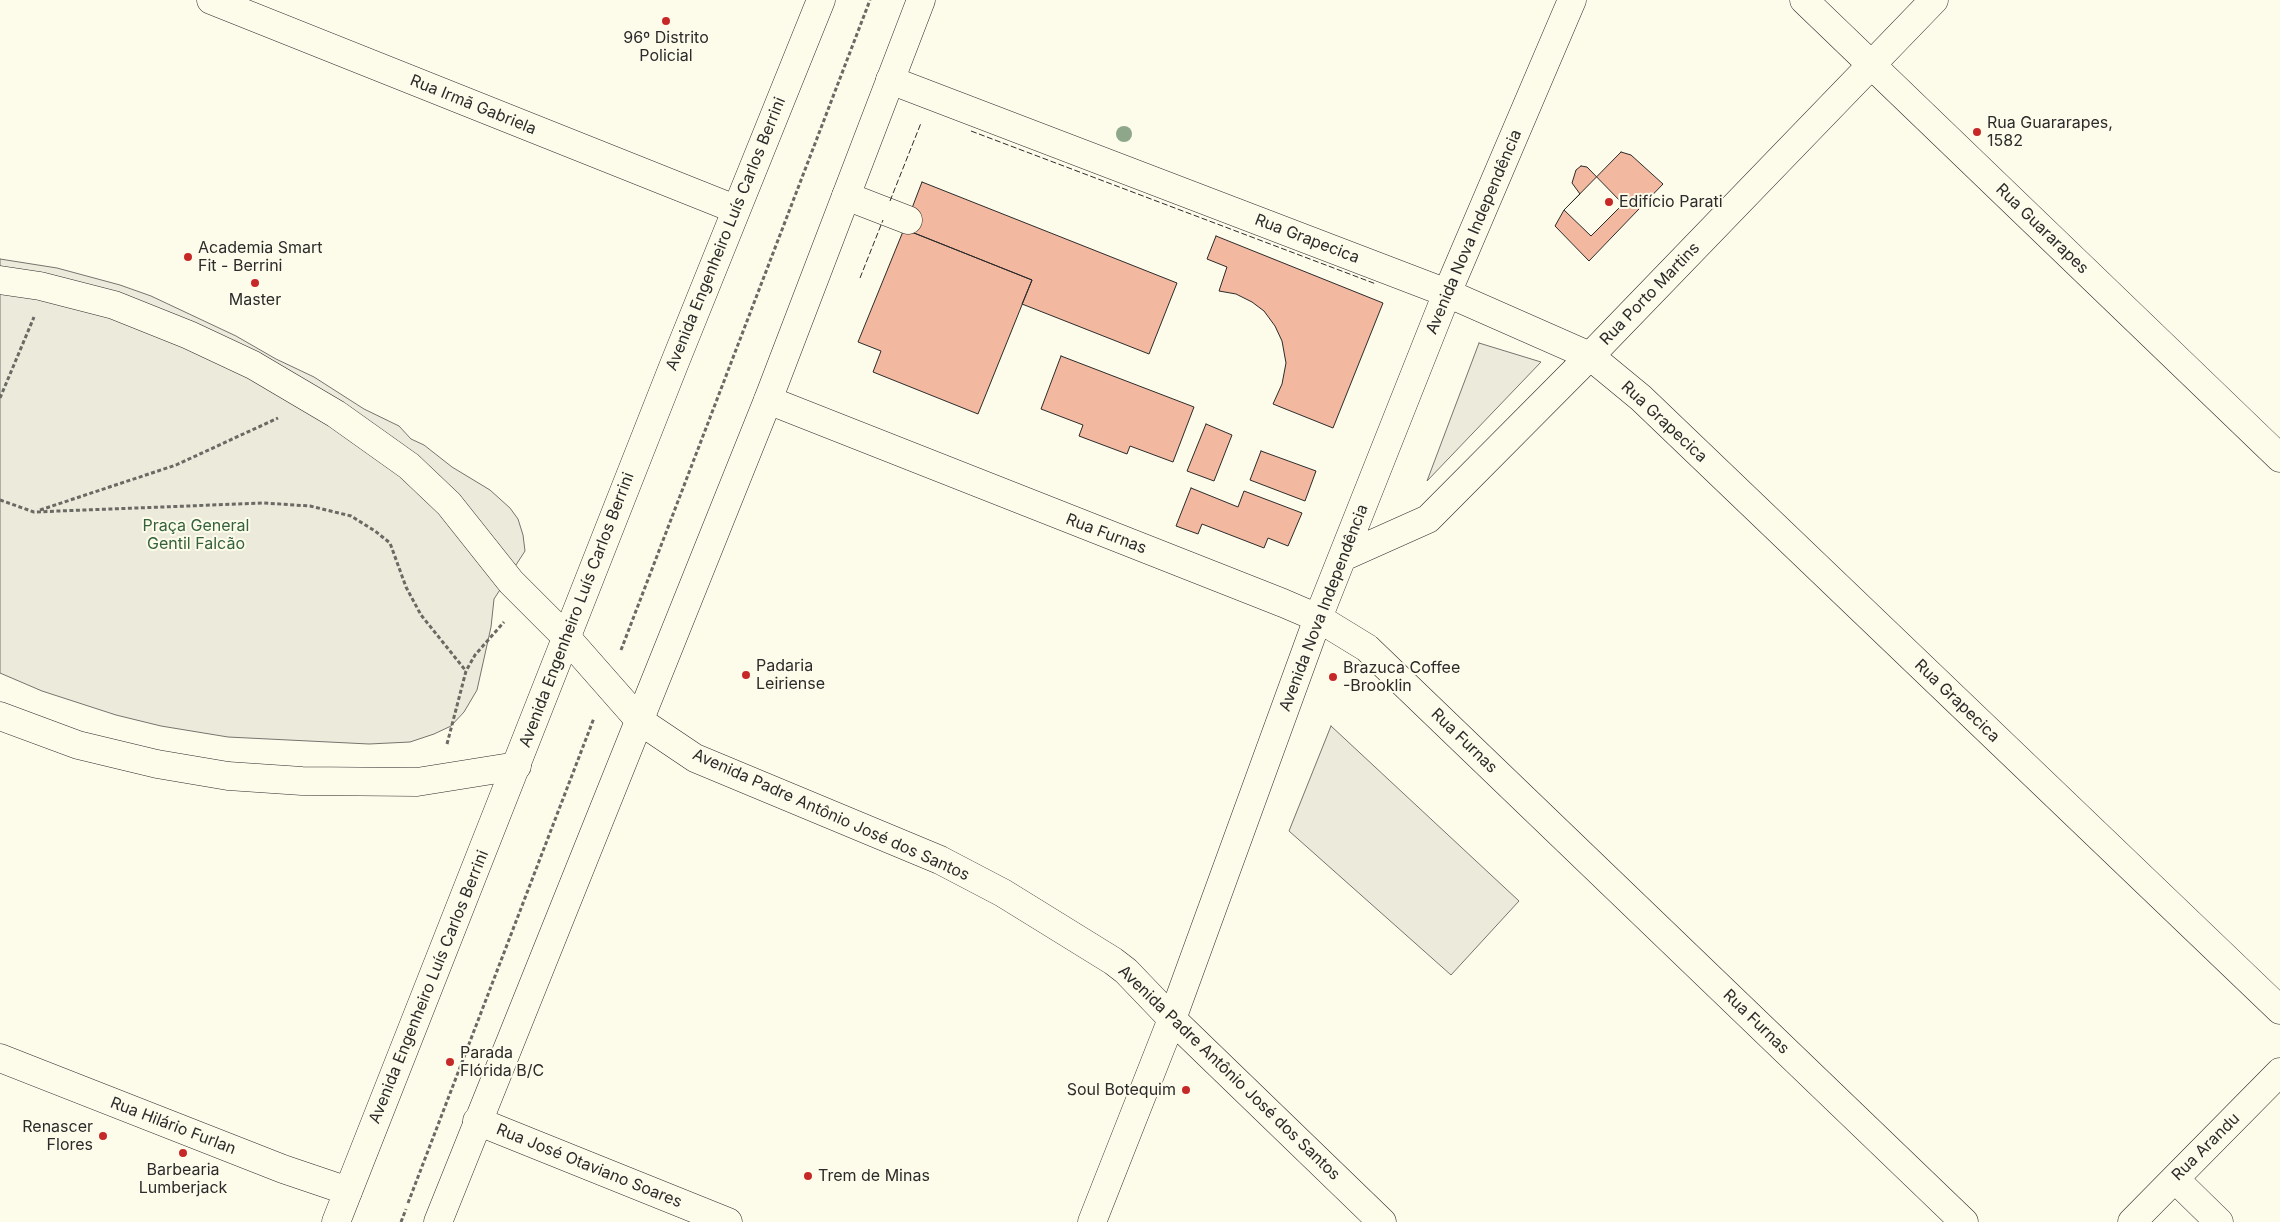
<!DOCTYPE html>
<html>
<head>
<meta charset="utf-8">
<style>
  body { margin:0 }
  canvas { display:block; background:#fdfbea }
</style>
</head>
<body>
<canvas width="2280" height="1222"></canvas>
<script>
const g = document.querySelector('canvas').getContext('2d');
g.lineJoin = 'round';
function fillPath(path, color) { g.fillStyle = color; g.fill(path, 'evenodd'); }
const shape = rows => new Path2D(rows.map(r => 'M' + r).join(''));
function trace(path, color, width, dash) { g.strokeStyle = color; g.lineWidth = width; g.lineCap = dash ? 'butt' : 'round'; g.setLineDash(dash || []); g.stroke(path); }
function label(font, color, halo, rows, align = 'center') {
  g.font = font + ' Inter,sans-serif'; g.lineWidth = 4; g.setLineDash([]); g.textBaseline = 'middle'; g.strokeStyle = halo; g.fillStyle = color; for (const [text, x, y, turn = 0] of rows) {
    g.save(); g.translate(x, y); g.rotate((+turn || 0) * Math.PI / 180); g.textAlign = isNaN(turn) ? turn : align; if (halo) g.strokeText(text, 0, 0); g.fillText(text, 0, 0); g.restore();
  }
}
const green = shape([
  [0,259,57,268,120,285,151,296,236,336,276,359,314,377,364,409,399,426,411,439,424,445,452,467,490,490,510,508,518,519,523,535,525,551,494,599,491,627,477,690,464,712,451,726,434,734,410,742,369,744,228,737,161,726,116,715,42,691,0,673,0,259],
  [1479,343,1541,362,1427,481,1479,343]
]);
fillPath(green, '#ecebdb');
trace(green, '#74746e', 1);
const parking = shape([
  [1331,726,1519,901,1451,975,1289,831,1331,726]
]);
fillPath(parking, '#eceadb');
trace(parking, '#74746e', 1);
const building = shape([
  [1621,152,1631,155,1663,184,1589,261,1555,226,1564,210,1621,152],
  [1581,166,1587,167,1623,204,1591,236,1564,210,1580,194,1572,183,1576,170,1581,166],
  [922,182,1177,283,1149,354,1022,304,1032,280,904,229,922,182],
  [904,229,1032,280,978,414,873,372,881,351,858,342,904,229],
  [1216,236,1383,303,1333,428,1273,404,1282,384,1286,363,1282,341,1275,326,1264,311,1252,302,1236,294,1219,291,1227,267,1207,259,1216,236],
  [1061,356,1194,407,1173,462,1130,446,1127,454,1079,436,1083,425,1041,409,1061,356],
  [1206,424,1232,435,1214,481,1187,471,1206,424],
  [1261,451,1316,471,1305,501,1250,480,1261,451],
  [1191,488,1238,507,1244,491,1302,513,1288,546,1268,538,1264,548,1202,524,1198,534,1176,526,1191,488]
]);
fillPath(building, '#f2b8a0');
trace(building, '#2b2b2b', 1);
const minor = shape([
  [211,0,735,209],
  [1804,0,2280,458],
  [890,80,1447,293,1590,356,1641,398,2280,1010],
  [846,196,908,220],
  [0,280,40,286,114,305,189,335,253,365,336,414,409,466,449,504,511,582,567,638,640,721,695,758,940,860,1003,893,1113,961,1126,971,1172,1019,1382,1222],
  [768,400,1283,603,1318,618,1367,648,1964,1222],
  [1343,557,1428,519,1590,356,1934,0],
  [0,716,78,745,157,764,228,776,302,781,417,782,517,766],
  [0,1058,283,1169,348,1191],
  [477,1121,728,1222],
  [2175,1179,2219,1222],
  [1092,1222,1172,1019,1318,618,1447,293,1572,0],
  [2132,1222,2280,1072]
]);
const major = shape([
  [336,1222,673,367,821,0],
  [438,1222,768,400,921,0]
]);
trace(minor, '#2b2b2b', 29);
trace(major, '#2b2b2b', 29);
trace(shape([
  [0,398,34,317],
  [0,500,34,512,264,503,310,506,351,516,375,531,390,543,406,587,421,615,466,671],
  [40,510,176,465,278,418],
  [621,650,870,0],
  [447,744,466,671,475,655,504,622],
  [408,1203,594,718],
  [401,1222,406,1209]
]), '#6a6964', 3, [4, 2.5]);
trace(minor, '#fdfbea', 28);
trace(major, '#fdfbea', 28);
trace(shape([
  [971,131,1376,284],
  [890,201,921,123],
  [860,278,883,220]
]), '#2b2b2b', 1, [6, 2.5]);
g.fillStyle = '#8ea78a';
for (const [x, y] of [
  [1124,134]
]) { g.beginPath(); g.arc(x, y, 8, 0, 2 * Math.PI); g.fill(); }
for (const [x, y, r, color] of [
  [666,21,5,"#c62828"],
  [1977,132,5,"#c62828"],
  [1609,202,5,"#c62828"],
  [188,257,5,"#c62828"],
  [255,283,5,"#c62828"],
  [746,675,5,"#c62828"],
  [1333,677,5,"#c62828"],
  [450,1062,5,"#c62828"],
  [1186,1090,5,"#c62828"],
  [103,1136,5,"#c62828"],
  [183,1153,5,"#c62828"],
  [808,1176,5,"#c62828"]
]) { const dot = new Path2D(); dot.arc(x, y, r, 0, 2 * Math.PI); g.fillStyle = color; g.fill(dot); trace(dot, '#fdfbea', 2); }
label('16px', '#2b2b2b', '#fdfbea', [
  ["96º Distrito",666,38,"center"],
  ["Policial",666,56,"center"],
  ["Rua Guararapes,",1987,123],
  ["1582",1987,141],
  ["Edifício Parati",1619,202],
  ["Academia Smart",198,248],
  ["Fit - Berrini",198,266],
  ["Master",255,300,"center"],
  ["Padaria",756,666],
  ["Leiriense",756,684],
  ["Brazuca Coffee",1343,668],
  ["-Brooklin",1343,686],
  ["Parada",460,1053],
  ["Flórida B/C",460,1071],
  ["Soul Botequim",1176,1090,"right"],
  ["Renascer",93,1127,"right"],
  ["Flores",93,1145,"right"],
  ["Barbearia",183,1170,"center"],
  ["Lumberjack",183,1188,"center"],
  ["Trem de Minas",818,1176]
], 'left');
label('16px', '#2b2b2b', '#fdfbea', [
  ["Rua Irmã Gabriela",473,105,22],
  ["Rua Guararapes",2042,229,44],
  ["Avenida Nova Independência",1474,232,-67],
  ["Avenida Engenheiro Luís Carlos Berrini",726,234,-68],
  ["Rua Grapecica",1307,239,21],
  ["Rua Porto Martins",1650,294,-46],
  ["Rua Grapecica",1664,422,43],
  ["Rua Furnas",1106,534,21],
  ["Avenida Nova Independência",1324,608,-69],
  ["Avenida Engenheiro Luís Carlos Berrini",577,610,-69],
  ["Rua Grapecica",1957,701,44],
  ["Rua Furnas",1464,741,44],
  ["Avenida Padre Antônio José dos Santos",831,815,24],
  ["Avenida Engenheiro Luís Carlos Berrini",429,987,-68],
  ["Rua Furnas",1756,1022,44],
  ["Avenida Padre Antônio José dos Santos",1229,1073,44],
  ["Rua Hilário Furlan",173,1126,21],
  ["Rua Arandu",2206,1147,-45],
  ["Rua José Otaviano Soares",589,1166,22]
]);
label('16px', '#34623c', '#fdfbea', [
  ["Praça General",196,526],
  ["Gentil Falcão",196,544]
]);
</script>
</body>
</html>
